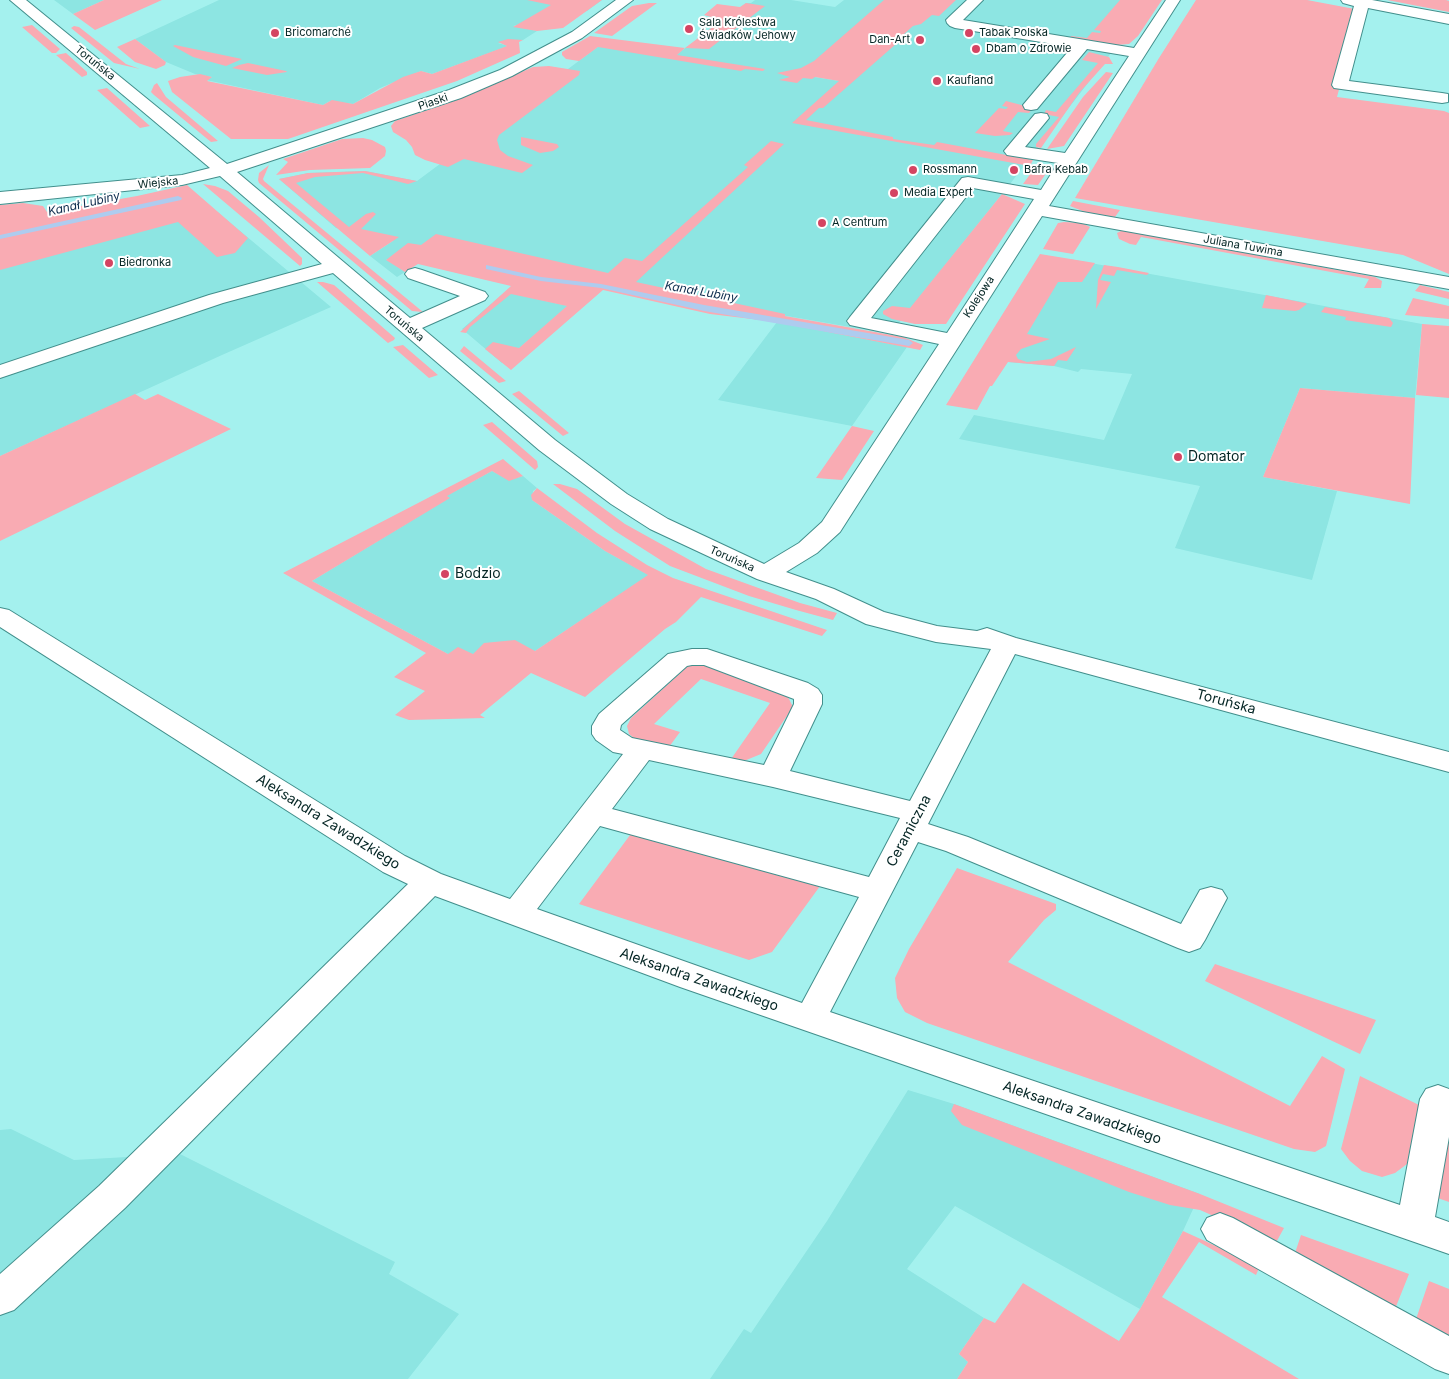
<!DOCTYPE html>
<html>
<head>
<meta charset="utf-8">
<style>
  body { margin:0 }
  canvas { display:block; background:#a4f1ee }
</style>
</head>
<body>
<canvas width="1449" height="1379"></canvas>
<script>
const g = document.querySelector('canvas').getContext('2d');
g.lineJoin = 'round';
function fillPath(path, color) { g.fillStyle = color; g.fill(path, 'evenodd'); }
const shape = rows => new Path2D(rows.map(r => 'M' + r).join(''));
function trace(path, color, width, dash) { g.strokeStyle = color; g.lineWidth = width; g.lineCap = dash ? 'butt' : 'round'; g.setLineDash(dash || []); g.stroke(path); }
function label(font, color, halo, rows, align = 'center') {
  g.font = font + ' Inter,sans-serif'; g.lineWidth = 4; g.setLineDash([]); g.textBaseline = 'middle'; g.strokeStyle = halo; g.fillStyle = color; for (const [text, x, y, turn = 0] of rows) {
    g.save(); g.translate(x, y); g.rotate((+turn || 0) * Math.PI / 180); g.textAlign = isNaN(turn) ? turn : align; if (halo) g.strokeText(text, 0, 0); g.fillText(text, 0, 0); g.restore();
  }
}
fillPath(shape([
  [54,0,104,0,73,14],
  [219,0,602,0,587,11,513,26,537,31,523,40,498,43,508,46,432,74,421,71,380,88,353,104,330,101,323,105,206,80,212,77,195,74,166,62,135,39],
  [755,0,791,0,835,7,844,0,889,0,802,75,839,81,931,0,1152,0,1010,184,890,334,615,286,386,259,405,272,397,277,370,256,393,241,336,228,279,179,308,173,365,171,417,181,603,43,676,55,746,3,751,3],
  [209,205,331,307,222,355,0,456,0,240],
  [1069,259,1422,324,1415,398,1300,388,1263,477,1337,491,1312,580,1175,548,1200,486,959,439,974,415,1104,440,1132,374,1081,369,1078,372,1054,366,1008,362,1026,335],
  [505,292,568,306,502,363,462,329],
  [777,322,907,347,852,426,718,400],
  [492,471,509,480,523,476,537,488,533,491,532,500,605,551,649,575,535,651,473,654,448,654,312,581,449,498,446,496],
  [908,1090,954,1104,1200,1194,1183,1231,1140,1309,955,1206,907,1269,984,1318,959,1354,968,1362,957,1379,710,1379,744,1329,751,1333,827,1221],
  [11,1129,74,1160,180,1154,395,1262,389,1274,459,1314,408,1379,0,1379,0,1130]
]), '#8de5e2');
fillPath(shape([
  [104,0,162,0,95,30,73,14],
  [527,0,602,0,563,28,537,31,513,27,551,5],
  [884,0,956,0,939,16,932,15,921,24,913,26,894,43,896,44,823,108,819,108,806,120,893,137,893,139,934,145,937,142,1033,160,1030,166,792,123,839,81,815,77,812,79,803,78,797,83,779,80,790,77,777,73,801,68,814,61],
  [1120,0,1162,0,1138,36,1129,44,1117,45,1069,39,1071,36,1087,38,1092,32,1100,33,1101,31,1094,30],
  [1196,0,1307,0,1360,10,1337,97,1444,111,1449,113,1449,274,1403,255,1075,198,1159,58],
  [1387,0,1446,0,1449,1,1449,12],
  [649,3,657,3,612,36,594,33,632,6],
  [746,3,765,6,709,49,685,48,677,55,765,69,763,71,745,69,741,71,598,47,579,61,566,59,562,55,562,52,590,36,685,48,722,20,704,15,717,4,740,7],
  [32,25,60,49,56,53,52,53,22,27],
  [74,26,79,27,126,64,140,69,114,63,71,28],
  [135,39,166,62,165,65,156,69,135,62,117,47],
  [508,39,523,40,519,42,520,53,457,81,288,139,231,139,172,92,168,81,180,77,200,74,212,77,207,81,323,105,332,100,353,104,403,77,421,71,432,74,507,46,498,42],
  [175,45,242,59,226,66,193,57,173,46],
  [1089,52,1109,57,1113,64,1105,64,1079,93,1041,148,1036,147,1036,144,1059,117,1044,114,1046,110,1056,112,1098,63,1082,60],
  [66,53,87,72,87,75,82,77,56,55],
  [248,63,286,71,287,72,267,75,232,68,239,65],
  [549,66,580,71,579,75,499,135,497,140,500,150,508,156,533,165,522,173,464,159,448,167,425,160,415,155,412,147,406,140,393,132,391,126,395,121,454,101,533,67],
  [1106,72,1113,73,1064,146,1047,149,1083,97],
  [157,83,166,97,218,141,211,142,154,95,151,92,154,85],
  [107,88,150,126,140,128,97,90],
  [1006,101,1033,108,1029,113,1018,112,1003,131,1013,133,1010,135,995,136,975,133,999,108,1006,109,1008,107,1002,106],
  [521,137,557,144,559,147,553,151,540,153,521,145],
  [363,138,372,140,385,147,386,151,385,156,370,168,310,170,276,175,288,162,283,159,342,139],
  [771,141,784,144,636,282,785,314,785,316,903,337,923,345,920,350,777,322,710,314,603,290,511,370,485,349,493,342,519,348,567,306,511,294,470,327,466,333,460,332,511,286,418,264,405,272,386,260,408,243,421,245,436,234,608,273,625,258,642,261,748,167,744,165],
  [1039,162,1047,168,1045,175,1038,185,1023,184],
  [269,165,263,179,264,181,423,312,412,311,259,183,258,180,259,173],
  [365,171,417,181,408,184,363,173,315,177,296,183,349,227,366,214,373,212,376,214,361,229,399,237,370,256,279,179,308,173],
  [203,184,215,186,228,191,259,217,302,258,302,264,300,266],
  [187,185,248,238,235,253,217,257,178,222,0,270,0,205,23,203,43,206,47,212,137,196],
  [1002,194,1025,204,946,324,915,324,892,319,883,314,883,311,892,306,910,308],
  [1073,201,1120,210,1115,217,1085,212,1070,206],
  [1064,222,1082,223,1090,227,1073,254,1043,249,1058,223],
  [1121,231,1128,231,1375,277,1382,281,1381,288,1364,288,1369,279,1141,237,1136,245,1130,244,1119,239,1117,233],
  [1040,254,1095,263,1082,282,1058,282,1027,334,1050,339,1021,349,1016,355,1018,359,1027,362,1051,359,1076,347,1067,361,1058,360,1054,366,1008,362,992,386,990,386,977,410,946,405],
  [1104,265,1118,267,1149,273,1147,275,1117,270,1114,276,1103,274,1100,280,1111,282,1096,309,1098,280],
  [317,282,323,282,334,285,395,338,394,340,388,343],
  [1420,285,1449,292,1449,299,1415,291],
  [1266,295,1305,303,1307,304,1299,310,1295,311,1262,308],
  [1413,298,1449,306,1449,319,1405,315],
  [1325,307,1389,318,1393,323,1391,327,1345,320,1346,317,1321,312],
  [1422,324,1449,326,1449,398,1416,395],
  [403,345,438,375,429,378,393,347],
  [464,346,506,381,499,383,460,351],
  [1300,388,1415,398,1410,504,1263,477],
  [519,391,569,433,563,436,512,394],
  [135,394,145,400,158,394,231,429,0,541,0,456],
  [492,422,537,461,538,467,535,470,483,425],
  [852,426,874,431,842,480,816,478],
  [503,459,523,476,509,481,492,471,447,496,450,498,312,581,448,654,458,647,473,654,484,643,515,640,535,651,648,575,605,551,532,500,531,495,537,488,597,533,647,565,673,578,827,630,822,636,701,597,676,622,665,629,585,697,531,673,480,715,485,718,409,720,395,715,425,691,394,677,426,653,283,573],
  [553,484,560,484,577,489,625,524,706,569,800,603,837,613,833,620,796,610,749,596,670,566,615,531],
  [697,665,706,665,785,694,789,699,793,707,761,754,739,763,729,762,770,703,701,679,654,724,680,732,669,747,635,739,629,734,627,726,631,718,688,666],
  [633,831,823,882,772,952,749,960,579,904],
  [957,868,1056,904,1056,910,1044,920,1008,962,1290,1106,1322,1056,1345,1069,1326,1146,1315,1152,1294,1149,927,1023,905,1012,897,998,895,978,909,949],
  [1215,964,1376,1020,1360,1054,1205,981],
  [1360,1076,1419,1105,1407,1164,1395,1173,1382,1177,1362,1171,1350,1161,1341,1149],
  [954,1104,1200,1194,1284,1228,1273,1248,1241,1228,1200,1210,1170,1205,1129,1192,962,1125,951,1111],
  [1449,1123,1449,1202,1432,1196],
  [1183,1231,1260,1266,1256,1275,1199,1242,1162,1297,1299,1379,957,1379,968,1362,959,1354,984,1318,995,1323,1023,1283,1119,1341,1140,1309],
  [1301,1235,1409,1274,1393,1314,1293,1259],
  [1429,1281,1449,1289,1449,1344,1414,1325]
]), '#f9abb3');
fillPath(shape([
  [178,196,182,198,181,200,0,239,0,235,178,196],
  [486,265,541,277,601,284,704,305,909,340,913,343,909,346,704,311,601,288,541,281,486,269,486,265]
]), '#aeccef');
const minor = shape([
  [10,0,26,0,227,164,449,90,500,70,572,32,616,0,633,0,582,38,512,76,461,98,237,172,410,318,460,296,408,278,405,274,408,270,415,268,422,270,485,292,488,296,485,300,422,328,555,440,627,494,668,519,764,564,799,543,822,522,939,344,850,325,847,321,850,317,962,178,968,177,1041,190,1058,163,1013,156,1007,155,1004,151,1035,114,1041,113,1047,114,1049,118,1025,147,1065,153,1129,56,1087,49,1037,109,1031,110,1025,109,1023,105,1072,47,955,28,950,26,947,23,946,20,949,17,967,0,983,0,963,20,1134,48,1166,0,1180,0,1049,206,1449,277,1449,289,1042,216,840,532,817,553,786,572,834,589,884,612,937,626,977,631,987,628,1016,638,1449,752,1449,772,1015,654,928,824,968,837,1181,924,1200,890,1211,887,1222,890,1227,898,1205,940,1200,948,1189,952,1178,948,946,851,918,842,830,1012,1400,1205,1420,1099,1426,1089,1438,1085,1449,1089,1449,1137,1435,1217,1449,1222,1449,1254,680,987,435,896,125,1208,14,1310,0,1315,0,1274,99,1186,408,884,383,872,0,627,0,608,9,610,405,856,441,874,510,899,623,754,613,752,596,740,592,734,592,726,599,714,668,654,692,649,707,649,808,683,818,689,822,695,822,704,790,771,910,801,991,649,936,642,866,624,816,599,757,579,650,529,611,504,539,450,333,273,223,303,0,378,0,365,209,295,322,264,220,176,182,185,0,204,0,192,182,175,210,168,10,0],
  [973,188,1034,199,947,333,871,318,973,188],
  [692,665,704,665,794,699,794,704,764,765,632,738,620,730,621,725,687,666,692,665],
  [649,760,773,787,900,818,869,877,612,809,649,760],
  [600,826,859,897,802,1003,537,909,600,826],
  [1341,0,1372,0,1449,14,1449,24,1368,8,1349,81,1442,93,1448,94,1448,102,1442,103,1334,88,1332,85,1354,6,1343,3,1341,0],
  [1220,1213,1233,1218,1449,1336,1449,1374,1435,1369,1207,1240,1201,1229,1207,1218,1220,1213]
]);
trace(minor, '#428f8c', 2);
fillPath(minor, '#fff');
for (const [x, y, r, color] of [
  [689,29,5,"#d44462"],
  [275,33,5,"#d44462"],
  [969,33,5,"#d44462"],
  [920,40,5,"#d44462"],
  [976,49,5,"#d44462"],
  [937,81,5,"#d44462"],
  [913,170,5,"#d44462"],
  [1014,170,5,"#d44462"],
  [894,193,5,"#d44462"],
  [822,223,5,"#d44462"],
  [109,263,5,"#d44462"],
  [1178,457,5,"#d44462"],
  [445,574,5,"#d44462"]
]) { const dot = new Path2D(); dot.arc(x, y, r, 0, 2 * Math.PI); g.fillStyle = color; g.fill(dot); trace(dot, '#fff', 2); }
label('11px', '#042524', '#fff', [
  ["Sala Królestwa",699,23],
  ["Świadków Jehowy",699,36],
  ["Bricomarché",285,33],
  ["Tabak Polska",979,33],
  ["Dan-Art",910,40,"right"],
  ["Dbam o Zdrowie",986,49],
  ["Kaufland",947,81],
  ["Rossmann",923,170],
  ["Bafra Kebab",1024,170],
  ["Media Expert",904,193],
  ["A Centrum",832,223],
  ["Biedronka",119,263]
], 'left');
label('11px', '#042524', '#fff', [
  ["Toruńska",95,63,39],
  ["Piaski",433,102,-19],
  ["Wiejska",158,183,-6],
  ["Juliana Tuwima",1243,246,10],
  ["Kolejowa",979,297,-57],
  ["Toruńska",404,324,40],
  ["Toruńska",732,559,24]
]);
label('italic 12px', '#0d2c4d', '#fff', [
  ["Kanał Lubiny",84,204,-13],
  ["Kanał Lubiny",701,292,10]
]);
label('14px', '#042524', '#fff', [
  ["Domator",1188,457],
  ["Bodzio",455,574]
], 'left');
label('14px', '#042524', '#fff', [
  ["Toruńska",1226,702,15],
  ["Aleksandra Zawadzkiego",328,822,32],
  ["Ceramiczna",909,831,-62],
  ["Aleksandra Zawadzkiego",699,980,19],
  ["Aleksandra Zawadzkiego",1082,1113,19]
]);
</script>
</body>
</html>
